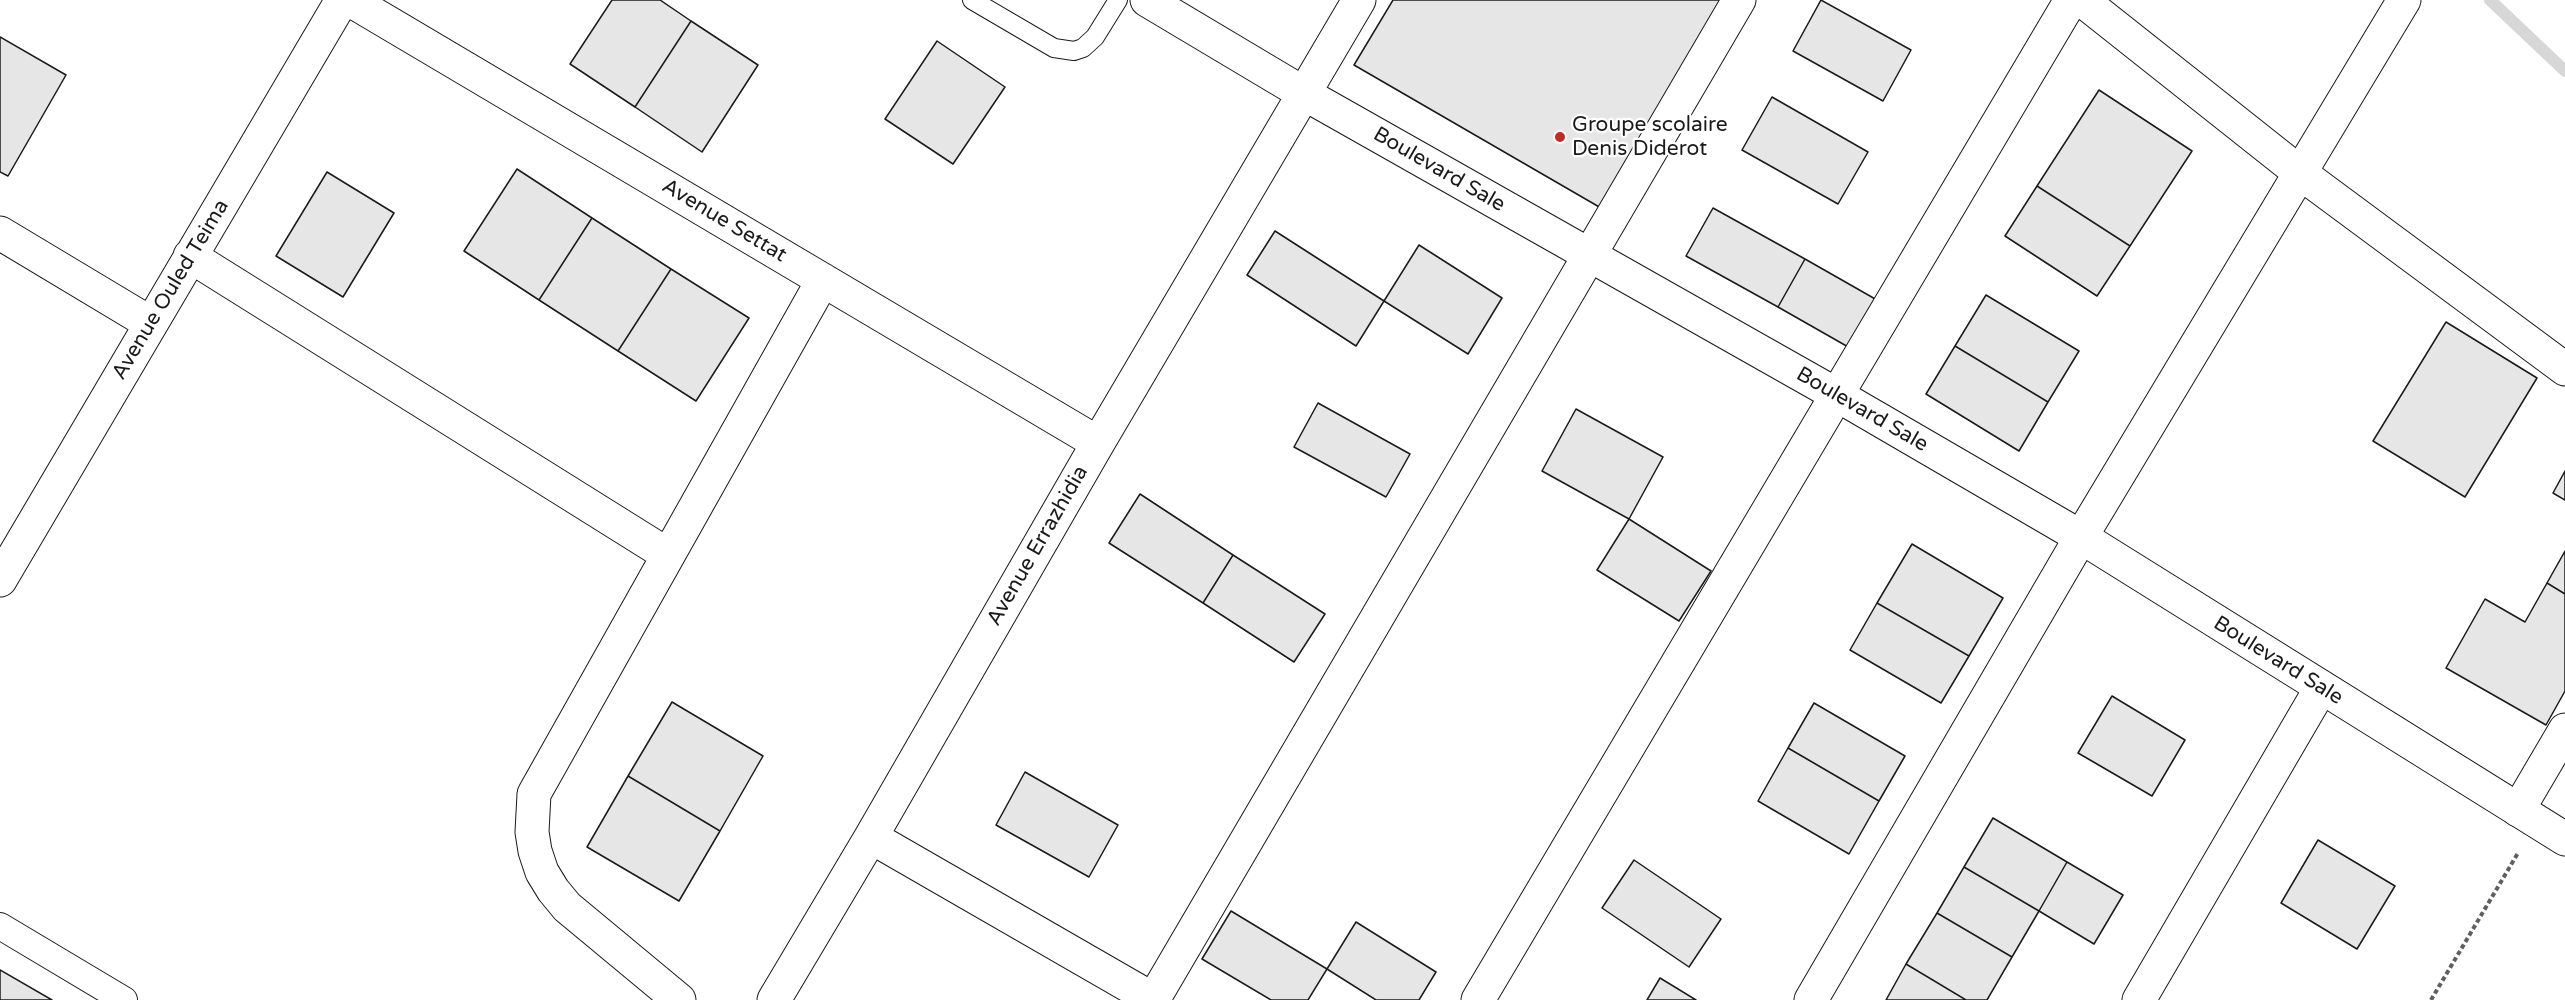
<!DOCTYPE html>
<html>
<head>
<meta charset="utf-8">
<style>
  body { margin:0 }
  canvas { display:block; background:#fff }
</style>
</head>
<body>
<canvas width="2565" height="1000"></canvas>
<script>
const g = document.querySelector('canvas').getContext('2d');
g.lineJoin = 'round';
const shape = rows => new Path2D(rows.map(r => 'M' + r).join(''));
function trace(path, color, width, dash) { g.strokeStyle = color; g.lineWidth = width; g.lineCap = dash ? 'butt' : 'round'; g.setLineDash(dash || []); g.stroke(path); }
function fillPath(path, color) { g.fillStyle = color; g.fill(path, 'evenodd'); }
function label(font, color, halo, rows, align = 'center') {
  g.font = font + ' "Varela Round",sans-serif'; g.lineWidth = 4.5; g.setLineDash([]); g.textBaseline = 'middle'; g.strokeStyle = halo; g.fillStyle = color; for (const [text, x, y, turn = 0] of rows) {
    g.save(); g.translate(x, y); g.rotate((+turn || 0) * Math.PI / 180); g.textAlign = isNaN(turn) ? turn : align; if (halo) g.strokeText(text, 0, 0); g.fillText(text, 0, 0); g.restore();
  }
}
trace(shape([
  [2490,0,2565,71]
]), '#d7d7d7', 12);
const building = shape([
  [612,0,660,0,691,21,635,107,570,64,612,0],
  [1393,0,1723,0,1601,208,1354,65,1393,0],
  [1821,0,1911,50,1883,101,1793,51,1821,0],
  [691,21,758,65,702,152,635,107,691,21],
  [0,37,66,75,8,176,0,172,0,37],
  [937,41,1005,87,953,164,885,119,937,41],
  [2099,90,2192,151,2130,246,2037,186,2099,90],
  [1772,97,1868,152,1838,204,1742,150,1772,97],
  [517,169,592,218,539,300,464,251,517,169],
  [327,172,394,213,343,297,276,256,327,172],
  [2037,186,2130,246,2097,296,2005,236,2037,186],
  [1713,208,1805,259,1778,307,1686,256,1713,208],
  [592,218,671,269,618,351,539,300,592,218],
  [1275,231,1384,301,1356,346,1247,275,1275,231],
  [1419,245,1502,298,1468,354,1384,301,1419,245],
  [1805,259,1877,300,1850,348,1778,307,1805,259],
  [671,269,749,318,696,401,618,351,671,269],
  [1986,295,2079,351,2048,402,1955,346,1986,295],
  [2446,322,2537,378,2465,497,2373,441,2446,322],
  [1955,346,2048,402,2019,451,1926,394,1955,346],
  [1318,403,1410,454,1386,497,1294,447,1318,403],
  [1576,409,1663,457,1629,519,1542,471,1576,409],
  [2565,471,2565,500,2553,493,2565,471],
  [1140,494,1233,555,1203,603,1109,543,1140,494],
  [1629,519,1711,571,1679,621,1597,570,1629,519],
  [1912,544,2003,598,1969,656,1877,603,1912,544],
  [2565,551,2565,594,2547,583,2565,551],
  [1233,555,1325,614,1294,662,1203,603,1233,555],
  [2547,583,2565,594,2565,691,2546,725,2446,668,2485,599,2525,622,2547,583],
  [1877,603,1969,656,1941,703,1850,650,1877,603],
  [2112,696,2185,740,2152,796,2078,753,2112,696],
  [672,702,763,756,720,831,628,776,672,702],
  [1814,703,1905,756,1879,801,1788,748,1814,703],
  [1788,748,1879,801,1849,854,1758,801,1788,748],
  [1025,772,1118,825,1089,877,996,825,1025,772],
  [628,776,720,831,679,901,587,847,628,776],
  [1993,818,2067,862,2039,911,1964,867,1993,818],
  [2318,840,2395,886,2357,949,2281,903,2318,840],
  [1634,860,1721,919,1689,967,1602,908,1634,860],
  [2067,862,2123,895,2094,944,2039,911,2067,862],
  [1964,867,2039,911,2012,957,1937,913,1964,867],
  [1231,911,1327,969,1308,1000,1271,1000,1202,959,1231,911],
  [1937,913,2012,957,1987,1000,1966,1000,1906,964,1937,913],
  [1356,922,1436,972,1419,1000,1376,1000,1327,969,1356,922],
  [1906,964,1966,1000,1886,1000,1906,964],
  [0,970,52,1000,0,1000,0,970],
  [1660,978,1696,1000,1647,1000,1660,978]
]);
fillPath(building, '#e6e6e6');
trace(building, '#1a1a1a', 1.5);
const service = shape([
  [972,0,1054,48,1074,51,1083,48,1095,37,1118,0]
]);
const pedestrian = shape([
  [0,926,124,1000]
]);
const minor = shape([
  [350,0,1098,443],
  [2082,0,2299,172,2565,369],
  [0,233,150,323],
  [190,256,668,555],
  [0,580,342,0],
  [2518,810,2565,730],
  [871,837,1154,1000],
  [679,1000,567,907,553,890,542,872,535,851,532,832,534,794,823,280],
  [774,1000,871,837,1098,443,1359,0],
  [1153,1000,1739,0],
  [1478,1000,2071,0],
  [1811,1000,2081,537,2404,0],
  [2139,1000,2321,688]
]);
const tertiary = shape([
  [1147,0,1303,93,1837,395,2081,537,2565,839]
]);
trace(service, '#1a1a1a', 20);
trace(pedestrian, '#1a1a1a', 28);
trace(minor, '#1a1a1a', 35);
trace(tertiary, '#1a1a1a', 35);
trace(shape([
  [2431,1000,2518,853]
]), '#5f5f5f', 4, [4.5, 3]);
trace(service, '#fff', 18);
trace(pedestrian, '#fff', 26);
trace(minor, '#fff', 33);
trace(tertiary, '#fff', 33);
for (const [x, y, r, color] of [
  [1560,137,6,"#c62828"]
]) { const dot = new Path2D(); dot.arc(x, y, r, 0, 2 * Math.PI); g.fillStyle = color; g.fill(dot); trace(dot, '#fff', 2); }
label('21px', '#1a1a1a', '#fff', [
  ["Groupe scolaire",1572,125],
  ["Denis Diderot",1572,149]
], 'left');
label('21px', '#1a1a1a', '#fff', [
  ["Boulevard Sale",1439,170,30],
  ["Avenue Settat",724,221,31],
  ["Avenue Ouled Teima",171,290,-59],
  ["Boulevard Sale",1862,410,30],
  ["Avenue Errazhidia",1038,546,-60],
  ["Boulevard Sale",2278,661,32]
]);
</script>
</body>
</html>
